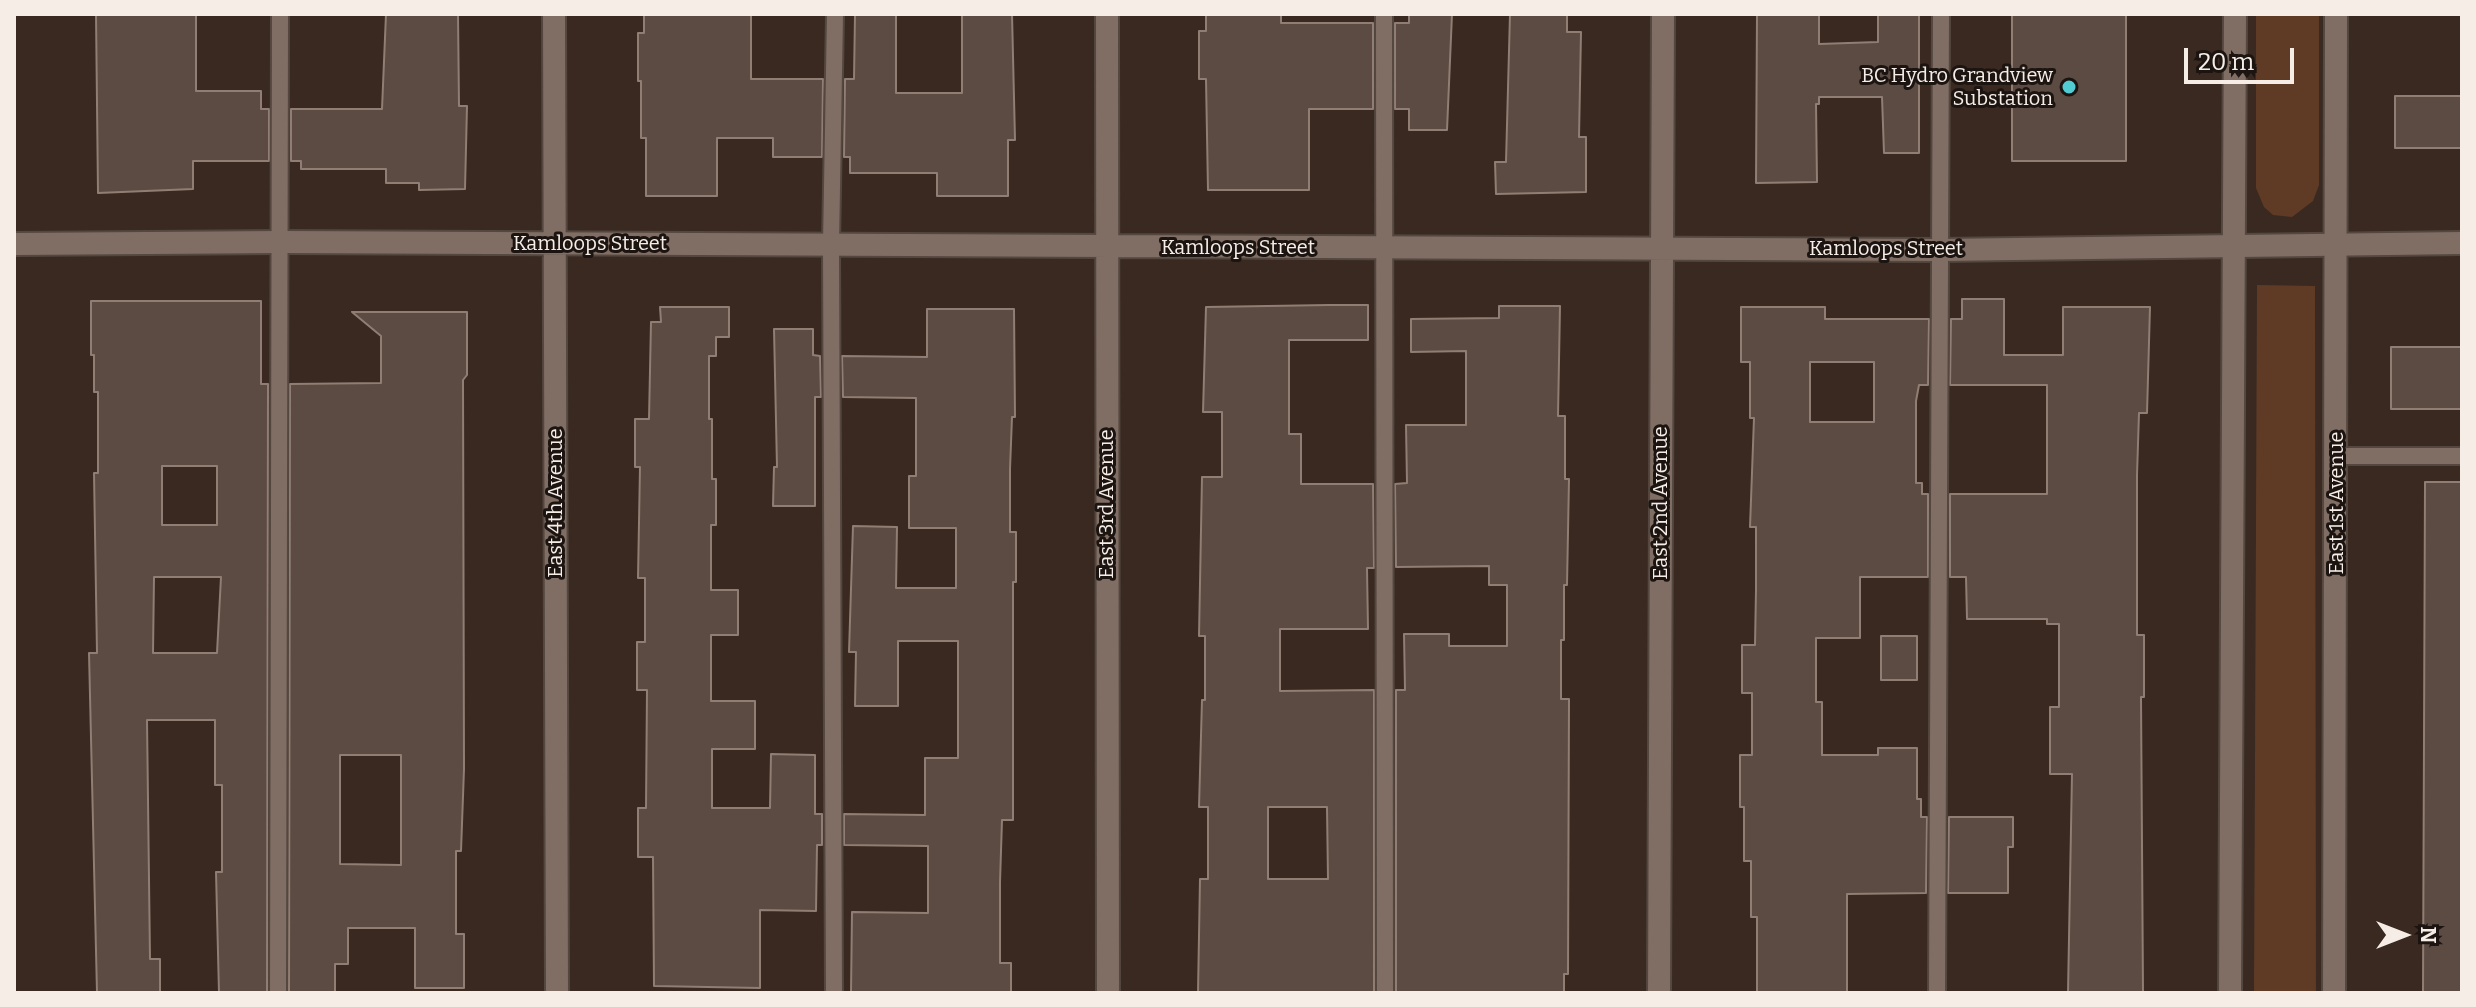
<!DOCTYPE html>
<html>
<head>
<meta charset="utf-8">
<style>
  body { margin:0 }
  #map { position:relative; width:2476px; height:1007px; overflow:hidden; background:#392921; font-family:Bitter,serif }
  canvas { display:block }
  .frame { position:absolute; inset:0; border:16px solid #f7ede7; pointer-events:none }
  .north { position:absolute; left:2364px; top:895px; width:80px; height:80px; -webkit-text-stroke:6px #1b1410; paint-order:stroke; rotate:90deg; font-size:22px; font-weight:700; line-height:32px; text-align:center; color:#f7ede7 }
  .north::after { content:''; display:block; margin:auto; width:28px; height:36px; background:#f7ede7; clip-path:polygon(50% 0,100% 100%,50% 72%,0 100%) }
  .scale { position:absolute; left:2184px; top:48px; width:110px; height:36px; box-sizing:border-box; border:4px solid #f7ede7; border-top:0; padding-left:10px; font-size:24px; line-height:28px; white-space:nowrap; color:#f7ede7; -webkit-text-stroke:6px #1b1410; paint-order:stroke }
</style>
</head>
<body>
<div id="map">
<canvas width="2476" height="1007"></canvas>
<div class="frame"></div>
<div class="north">N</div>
<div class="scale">20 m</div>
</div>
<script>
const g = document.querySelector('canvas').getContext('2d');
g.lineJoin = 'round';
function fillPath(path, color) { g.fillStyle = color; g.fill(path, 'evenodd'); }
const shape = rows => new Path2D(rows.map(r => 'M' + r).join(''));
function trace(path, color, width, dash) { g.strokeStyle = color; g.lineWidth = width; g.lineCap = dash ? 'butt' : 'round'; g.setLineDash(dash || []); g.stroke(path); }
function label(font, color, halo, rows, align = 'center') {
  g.font = font + ' Bitter,serif'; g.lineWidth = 6; g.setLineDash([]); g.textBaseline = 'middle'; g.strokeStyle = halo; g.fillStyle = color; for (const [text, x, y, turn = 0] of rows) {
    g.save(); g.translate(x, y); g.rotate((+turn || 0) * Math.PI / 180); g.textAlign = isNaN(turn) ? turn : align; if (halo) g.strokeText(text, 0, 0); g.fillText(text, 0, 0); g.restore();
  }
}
fillPath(shape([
  [2256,14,2319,14,2319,185,2313,201,2292,217,2273,215,2264,207,2256,188],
  [2257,285,2315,286,2316,993,2254,993]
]), '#5f3b26');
const building = shape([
  [96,14,196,14,196,91,261,91,261,109,269,109,269,161,193,161,193,189,98,193,96,14],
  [386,14,458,14,459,106,467,106,465,189,419,190,419,183,386,183,386,169,301,169,301,161,291,161,291,109,382,109,386,14],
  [644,14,751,14,751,79,823,79,822,157,773,157,773,138,717,138,717,196,646,196,646,138,641,138,641,81,638,81,638,33,644,33,644,14],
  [855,14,896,14,896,93,962,93,962,14,1012,14,1015,140,1008,140,1008,196,937,196,937,173,850,173,850,157,844,157,845,79,854,79,855,14],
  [1206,14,1281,14,1281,23,1373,23,1373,109,1309,109,1309,190,1208,190,1206,79,1199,79,1199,31,1206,31,1206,14],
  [1409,14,1452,14,1447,130,1409,130,1409,109,1395,109,1395,23,1409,23,1409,14],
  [1510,14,1567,14,1567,32,1581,32,1579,137,1586,137,1586,192,1496,194,1495,162,1506,162,1510,14],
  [1757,14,1819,14,1819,44,1878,42,1878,14,1919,14,1919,153,1884,153,1882,97,1819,97,1819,104,1816,104,1817,182,1756,183,1757,14],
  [2012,14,2126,14,2126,161,2012,161,2012,14],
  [2395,96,2462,96,2462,148,2395,148,2395,96],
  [1962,299,2004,299,2004,355,2063,355,2063,307,2150,307,2147,413,2139,413,2137,475,2137,635,2144,635,2144,697,2141,697,2143,993,2068,993,2072,774,2050,774,2050,707,2059,707,2059,624,2047,624,2047,619,1967,619,1966,577,1950,577,1950,494,2047,494,2047,385,1950,385,1951,319,1962,319,1962,299],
  [91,301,261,301,261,384,268,384,267,993,219,993,216,872,222,872,222,785,215,785,215,720,147,720,150,959,160,959,160,993,97,993,89,653,97,653,94,473,98,473,98,392,94,392,94,355,91,355,91,301],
  [162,466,217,466,217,525,162,525,162,466],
  [154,577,221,577,217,653,153,653,154,577],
  [1329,305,1368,305,1368,340,1289,340,1289,434,1301,434,1301,484,1373,484,1374,568,1367,568,1368,629,1280,629,1280,691,1374,690,1374,993,1198,993,1200,879,1208,879,1208,807,1199,807,1202,700,1205,700,1205,636,1199,636,1202,477,1222,477,1222,412,1203,412,1206,307,1329,305],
  [1268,807,1327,807,1328,879,1268,879,1268,807],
  [1499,306,1560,306,1558,416,1565,416,1565,479,1569,479,1567,585,1564,585,1564,640,1561,640,1561,699,1569,699,1568,974,1564,974,1564,993,1396,993,1396,690,1405,690,1404,634,1449,634,1449,646,1507,646,1507,585,1489,585,1489,566,1396,567,1395,484,1407,483,1406,425,1466,425,1466,351,1411,352,1411,319,1499,318,1499,306],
  [660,307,729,307,729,337,716,337,716,356,709,356,709,419,712,419,712,479,716,479,716,525,711,525,711,590,738,590,738,635,711,635,711,701,755,701,755,749,712,749,712,808,770,808,771,754,815,755,815,814,822,814,822,845,817,845,816,911,760,910,760,988,654,986,653,857,638,857,638,808,646,808,647,690,637,690,637,642,645,642,645,578,638,578,640,467,635,467,635,419,649,419,651,322,661,322,660,307],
  [1741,307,1825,307,1825,319,1929,319,1928,385,1919,385,1916,401,1916,483,1922,483,1922,494,1928,494,1928,577,1860,577,1860,638,1816,638,1816,702,1822,702,1822,755,1878,755,1878,748,1917,748,1917,799,1921,799,1921,817,1927,817,1926,893,1847,894,1847,993,1757,993,1757,917,1751,917,1751,861,1744,861,1744,807,1740,807,1740,755,1752,755,1752,693,1742,693,1742,645,1755,645,1756,590,1756,527,1750,527,1754,418,1750,418,1750,362,1741,362,1741,307],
  [1810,362,1874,362,1874,422,1810,422,1810,362],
  [927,309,1014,309,1015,417,1012,417,1010,469,1010,532,1016,532,1016,582,1013,582,1013,820,1002,820,1000,882,1000,963,1011,963,1011,993,851,993,852,912,928,913,928,846,844,845,844,814,925,815,925,758,958,758,958,641,898,641,898,706,855,706,856,652,849,652,853,526,897,527,896,588,956,588,956,528,909,528,909,476,916,476,916,398,843,397,842,356,927,357,927,309],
  [352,312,467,312,467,375,463,380,464,769,461,851,456,851,456,934,464,934,464,988,415,988,415,928,348,928,348,964,335,964,335,993,289,993,290,384,381,383,381,336,352,312],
  [340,755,401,755,401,865,340,864,340,755],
  [774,329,813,329,813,355,820,356,821,397,815,397,815,506,773,506,774,467,777,467,774,329],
  [2391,347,2462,347,2462,409,2391,409,2391,347],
  [2425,482,2462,482,2462,993,2423,993,2425,482],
  [1881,636,1917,636,1917,680,1881,680,1881,636],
  [1949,817,2013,817,2013,847,2008,847,2008,893,1948,893,1949,817]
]);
fillPath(building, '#5c4b42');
trace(building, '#907e74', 2);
const service = shape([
  [1384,14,1385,993],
  [2338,456,2462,456],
  [278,993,280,14],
  [834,993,831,245,835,14],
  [1937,993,1941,14]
]);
const minor = shape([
  [554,14,557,993],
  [1107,14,1108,993],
  [14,244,282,242,1941,250,2462,243],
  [1659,993,1663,14]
]);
const secondary = shape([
  [2230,993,2235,14],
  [2334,993,2336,14]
]);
trace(service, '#53473f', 20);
trace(minor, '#53473f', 26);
trace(secondary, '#53473f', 26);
trace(service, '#806e64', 16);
trace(minor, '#806e64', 22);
trace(secondary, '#806e64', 22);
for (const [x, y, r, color] of [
  [2069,87,8,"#51ccd2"]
]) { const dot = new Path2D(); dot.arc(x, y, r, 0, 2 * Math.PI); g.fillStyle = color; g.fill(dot); trace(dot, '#1b1410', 3); }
label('20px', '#f7ede7', '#1b1410', [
  ["BC Hydro Grandview",2053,76],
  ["Substation",2053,99]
], 'right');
label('20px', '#f7ede7', '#1b1410', [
  ["Kamloops Street",590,244],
  ["Kamloops Street",1238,248],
  ["Kamloops Street",1886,249],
  ["East 4th Avenue",556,503,-90],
  ["East 2nd Avenue",1661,503,-90],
  ["East 1st Avenue",2337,503,-90],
  ["East 3rd Avenue",1107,504,-90]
]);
</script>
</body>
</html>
